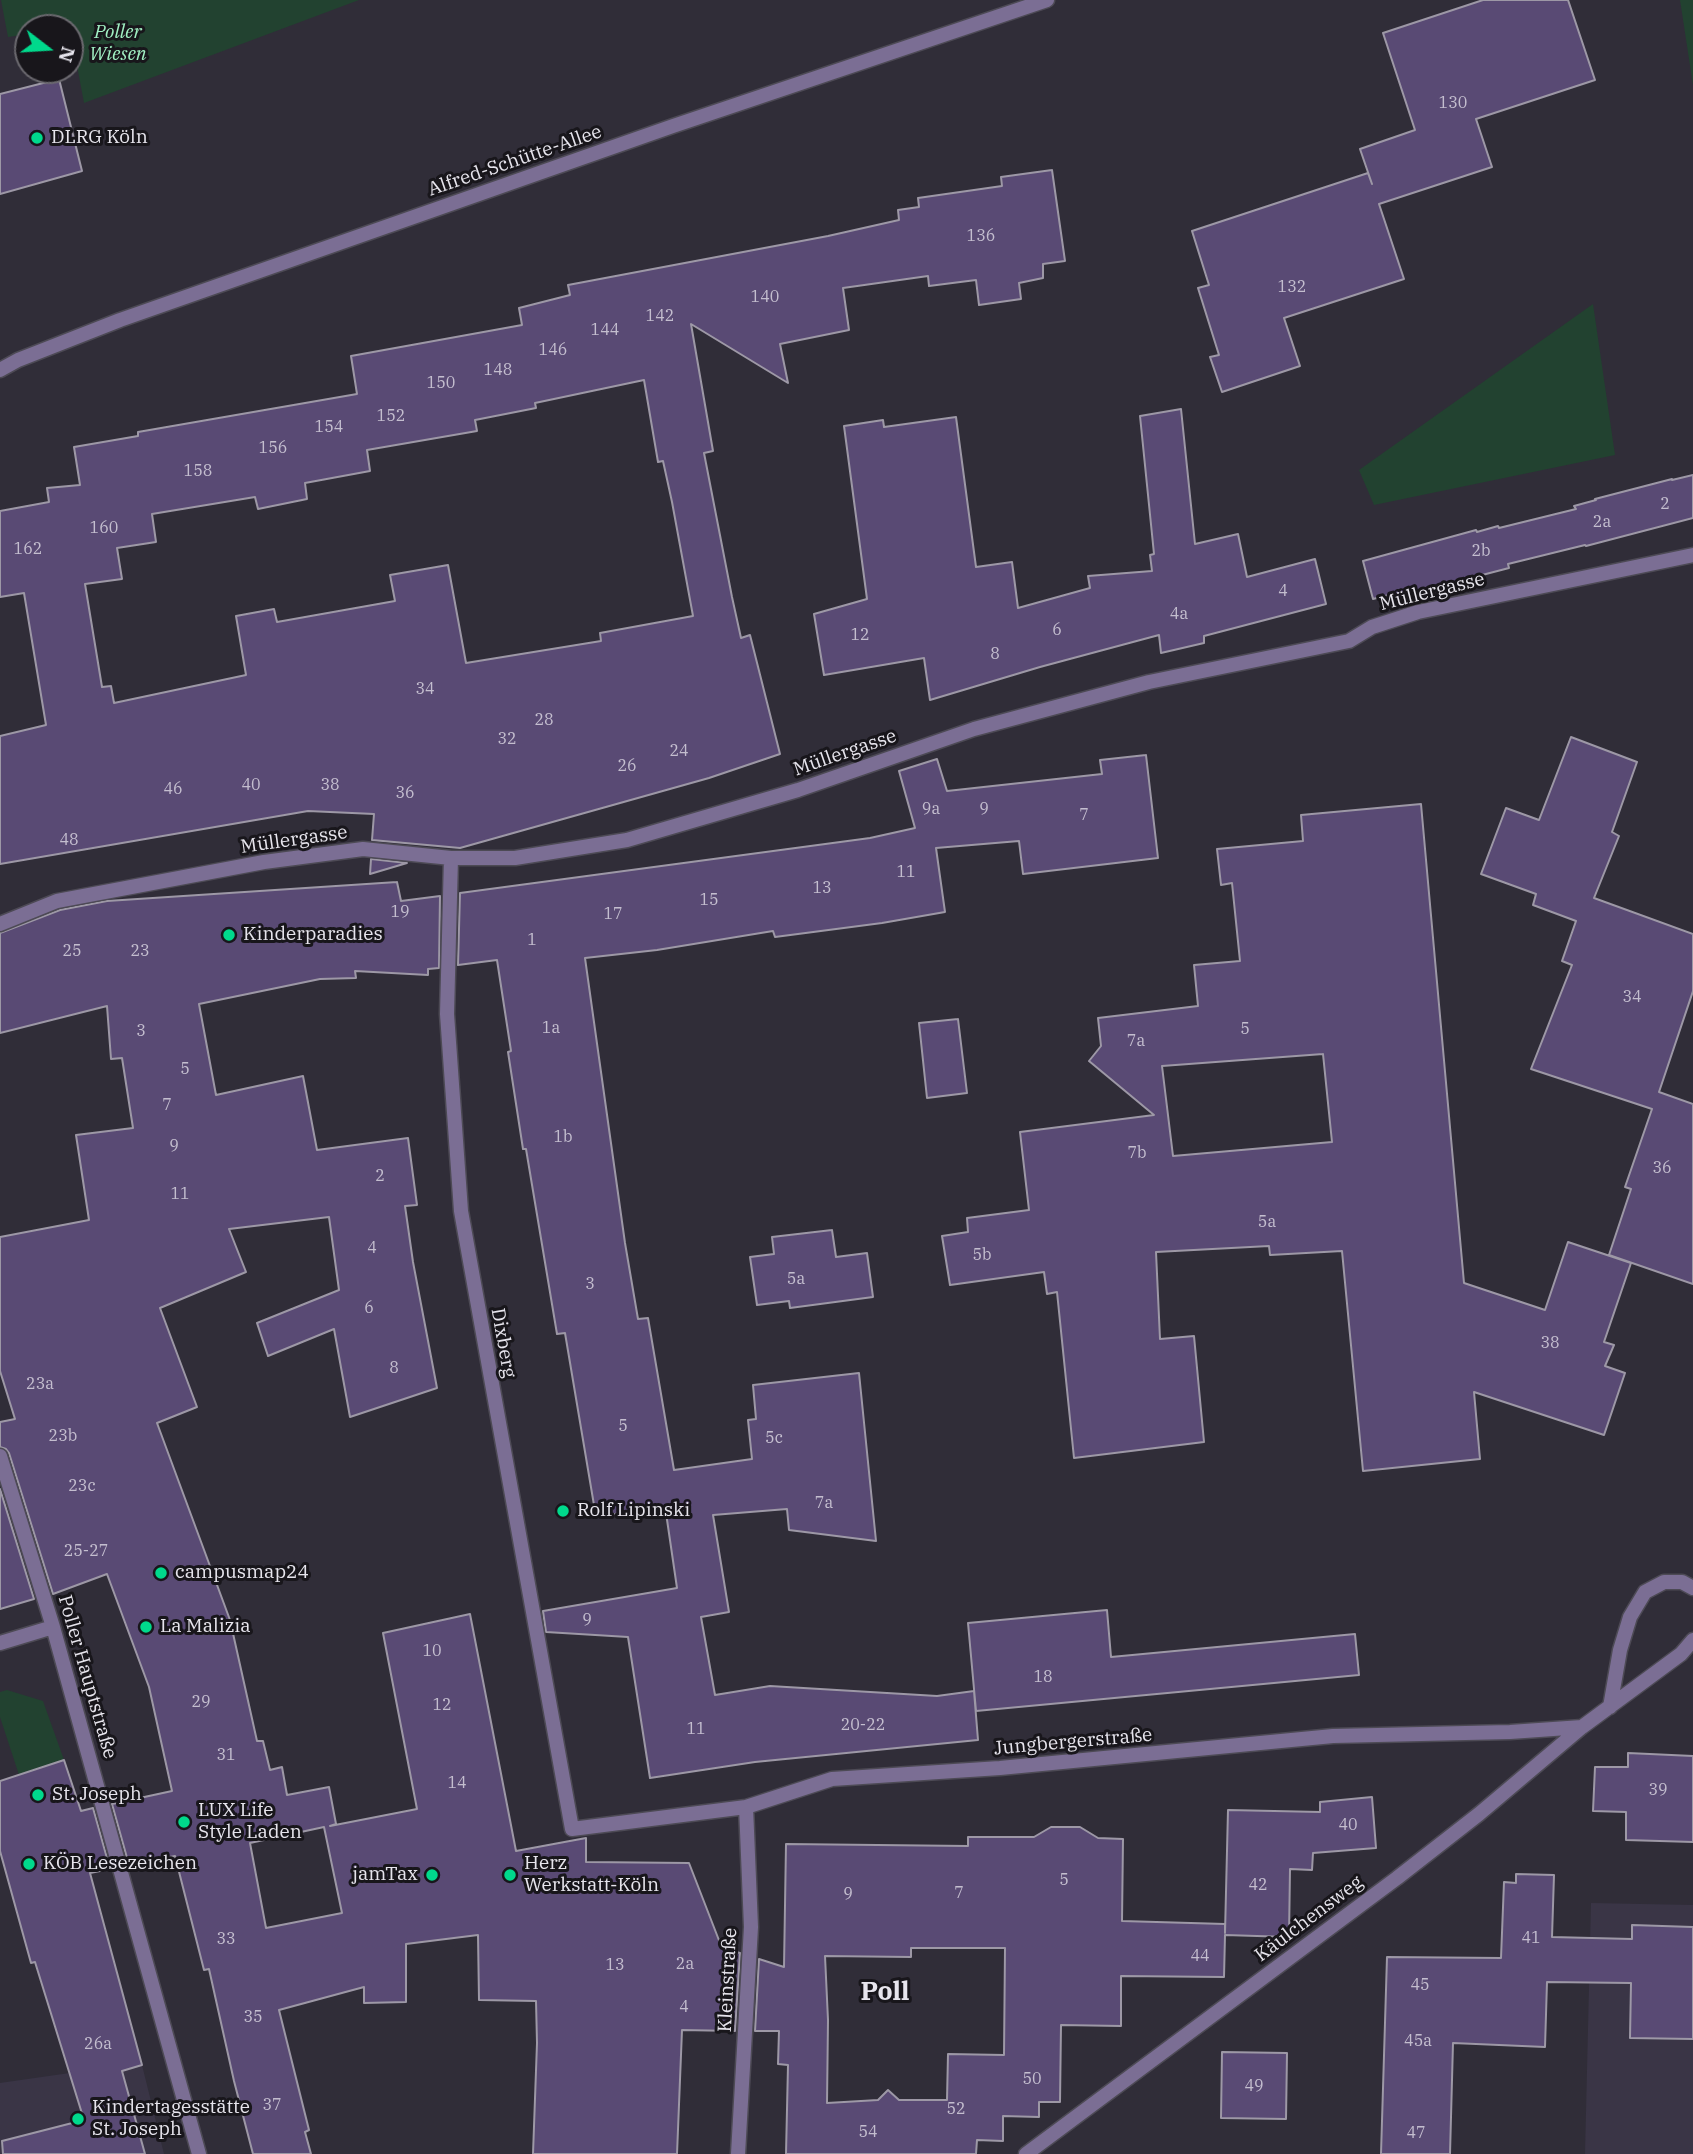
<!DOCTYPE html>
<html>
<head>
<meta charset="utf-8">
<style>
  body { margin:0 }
  #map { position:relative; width:1693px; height:2154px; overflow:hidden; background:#302d38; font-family:"IBM Plex Serif",serif }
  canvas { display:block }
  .north { position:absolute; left:14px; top:14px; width:70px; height:70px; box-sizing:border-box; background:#18161b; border:2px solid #6b696f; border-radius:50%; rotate:107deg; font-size:19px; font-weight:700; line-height:28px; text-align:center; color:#e7e5ed }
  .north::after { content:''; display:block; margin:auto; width:24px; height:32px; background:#00d98c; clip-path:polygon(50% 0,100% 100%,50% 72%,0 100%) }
</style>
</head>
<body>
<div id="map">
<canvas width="1693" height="2154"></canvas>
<div class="north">N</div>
</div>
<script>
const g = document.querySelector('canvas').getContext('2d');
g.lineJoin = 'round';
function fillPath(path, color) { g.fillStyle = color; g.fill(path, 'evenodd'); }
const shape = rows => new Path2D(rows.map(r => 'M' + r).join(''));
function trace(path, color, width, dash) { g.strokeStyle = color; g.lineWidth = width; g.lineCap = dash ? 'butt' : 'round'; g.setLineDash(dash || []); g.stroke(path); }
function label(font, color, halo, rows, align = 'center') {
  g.font = font + ' "IBM Plex Serif",serif'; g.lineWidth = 6; g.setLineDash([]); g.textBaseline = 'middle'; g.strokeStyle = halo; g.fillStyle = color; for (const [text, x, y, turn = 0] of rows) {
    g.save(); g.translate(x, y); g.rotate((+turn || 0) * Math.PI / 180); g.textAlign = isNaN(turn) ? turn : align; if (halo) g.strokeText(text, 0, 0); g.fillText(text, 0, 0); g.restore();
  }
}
fillPath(shape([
  [1591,1903,1693,1905,1693,2154,1585,2154],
  [142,2065,164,2154,0,2154,0,2083,70,2073,74,2083]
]), '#3a3546');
fillPath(shape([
  [1,0,359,0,84,103,70,28,28,28,28,34,8,37],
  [1680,0,1693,0,1693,85],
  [1593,304,1615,455,1374,505,1359,470],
  [7,1690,43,1701,64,1760,19,1775,0,1717,0,1692]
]), '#224230');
const building = shape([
  [1483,0,1568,0,1595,80,1476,119,1492,167,1379,204,1404,279,1284,318,1300,366,1222,392,1210,357,1219,355,1198,288,1209,285,1192,231,1368,173,1372,184,1360,149,1415,130,1383,33,1483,0],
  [59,79,82,171,0,194,0,94,59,79],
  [1052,170,1065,261,1043,264,1043,278,1019,283,1021,299,979,305,976,280,929,286,928,276,843,288,849,330,780,344,788,383,691,324,713,451,704,453,732,597,741,638,750,635,780,754,709,778,460,848,372,840,374,814,308,811,0,864,0,736,46,725,24,593,0,597,0,511,49,502,47,488,80,485,74,447,138,436,138,432,357,394,351,356,522,325,519,308,570,295,568,285,828,236,899,220,898,210,919,207,918,198,1002,186,1001,177,1052,170],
  [644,380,658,462,663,461,672,502,693,616,600,633,601,641,466,663,448,565,390,575,395,601,277,622,274,609,236,616,246,675,114,703,111,686,102,687,85,584,122,579,117,548,156,542,152,514,255,497,258,509,307,499,305,483,370,471,367,450,477,431,475,420,536,408,535,403,644,380],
  [1181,409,1195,544,1238,534,1247,577,1315,559,1326,604,1204,636,1204,643,1161,653,1159,635,1040,667,930,700,924,658,824,675,814,614,867,599,844,426,883,420,884,427,956,417,976,567,1012,562,1018,608,1090,588,1088,576,1152,571,1150,555,1154,554,1140,416,1181,409],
  [1693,475,1693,518,1586,546,1585,545,1508,564,1509,568,1390,599,1389,595,1373,599,1363,561,1476,530,1477,532,1498,526,1499,528,1576,509,1574,506,1596,500,1595,499,1672,479,1672,480,1693,475],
  [1571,737,1637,762,1612,832,1619,836,1594,898,1693,934,1693,991,1659,1092,1693,1104,1693,1284,1609,1255,1631,1189,1625,1187,1652,1109,1531,1069,1572,965,1562,961,1576,921,1533,905,1536,894,1481,874,1506,808,1539,820,1571,737],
  [1146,755,1158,858,1023,874,1019,841,936,848,945,912,882,923,775,937,773,931,657,950,585,958,625,1243,638,1319,648,1318,674,1470,752,1459,748,1420,756,1419,753,1385,859,1373,876,1541,789,1530,787,1509,713,1515,729,1612,701,1617,715,1695,770,1686,937,1696,974,1691,978,1740,755,1762,650,1778,628,1637,546,1632,543,1611,677,1588,665,1506,596,1517,565,1333,557,1334,526,1149,523,1149,508,1052,511,1051,497,960,458,965,460,893,870,838,915,828,899,771,937,759,947,791,1102,774,1100,760,1146,755],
  [1421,804,1464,1283,1545,1310,1568,1242,1631,1263,1604,1342,1614,1345,1605,1366,1625,1373,1604,1435,1474,1392,1480,1459,1363,1471,1342,1251,1270,1255,1269,1246,1156,1252,1160,1339,1194,1336,1204,1442,1074,1458,1057,1292,1047,1294,1044,1272,950,1285,942,1236,968,1232,967,1218,1029,1210,1020,1132,1154,1115,1089,1061,1101,1046,1098,1018,1198,1006,1194,965,1240,961,1232,883,1221,885,1217,849,1303,841,1301,815,1421,804],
  [1323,1054,1332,1142,1173,1156,1162,1066,1323,1054],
  [371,859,407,863,370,874,371,859],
  [397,882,401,901,440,896,439,968,428,969,428,975,355,971,356,978,320,979,199,1004,216,1095,303,1076,317,1150,408,1138,417,1205,405,1206,413,1262,437,1388,350,1417,334,1329,268,1356,257,1323,339,1290,329,1217,229,1229,246,1272,160,1308,197,1407,157,1423,230,1620,257,1741,263,1741,270,1770,282,1767,287,1795,329,1787,336,1824,330,1826,417,1809,383,1633,470,1614,516,1851,586,1838,586,1862,689,1863,722,1948,740,1953,735,2031,682,2030,677,2154,533,2154,537,2043,536,2001,479,2000,478,1935,406,1944,406,2002,364,2003,364,1987,279,2010,309,2130,305,2132,311,2154,253,2154,234,2081,209,1969,204,1970,175,1856,129,1865,112,1804,172,1791,149,1687,107,1574,53,1594,9,1453,6,1449,0,1447,0,1422,15,1419,0,1371,0,1237,89,1220,76,1135,133,1128,122,1058,111,1059,107,1006,0,1033,0,933,60,910,107,901,397,882],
  [324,1827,342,1913,266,1928,250,1843,324,1827],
  [958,1019,967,1093,927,1098,919,1023,958,1019],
  [832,1230,836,1257,867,1253,873,1297,790,1308,789,1301,757,1305,750,1257,774,1254,772,1237,832,1230],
  [0,1489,34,1599,0,1609,0,1489],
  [1107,1610,1111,1657,1355,1634,1359,1675,976,1711,968,1623,1107,1610],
  [1628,1753,1693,1756,1693,1842,1626,1840,1626,1812,1593,1811,1595,1767,1628,1767,1628,1753],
  [64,1760,81,1811,93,1808,110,1869,90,1873,142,2065,122,2071,145,2154,3,2154,2,2141,84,2120,35,1962,31,1963,0,1851,0,1781,64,1760],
  [1372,1797,1376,1848,1313,1853,1312,1870,1290,1869,1289,1937,1225,1935,1224,1977,1121,1976,1121,2026,1061,2025,1060,2102,1039,2102,1039,2117,1003,2116,1003,2141,977,2140,976,2154,786,2154,788,2065,778,2064,779,2031,755,2031,759,1959,784,1967,786,1844,968,1846,968,1837,1034,1837,1051,1827,1080,1827,1098,1838,1123,1839,1122,1921,1225,1924,1225,1933,1228,1810,1320,1812,1320,1802,1372,1797],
  [911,1948,1005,1948,1004,2055,948,2054,947,2100,899,2100,888,2090,878,2100,827,2103,828,2020,825,1956,911,1957,911,1948],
  [1516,1874,1554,1875,1552,1937,1632,1939,1632,1925,1693,1927,1693,2039,1630,2038,1631,1983,1547,1982,1545,2047,1453,2043,1450,2154,1381,2154,1387,1957,1501,1958,1504,1882,1516,1883,1516,1874],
  [1222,2052,1287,2053,1286,2119,1221,2118,1222,2052]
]);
fillPath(building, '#594a74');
trace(building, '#9d98a6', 2);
const minor = shape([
  [0,370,18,360,120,320,673,126,1047,0],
  [451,858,447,1014,461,1211,572,1829,746,1807,832,1779,1000,1768,1333,1736,1510,1732,1582,1727],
  [0,924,57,901,264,862,363,849,451,858,515,858,627,840,798,790,974,729,1149,682,1349,641,1372,627,1418,612,1693,555],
  [0,1456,53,1627,199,2154],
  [0,1643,53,1627],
  [1610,1707,1620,1650,1630,1617,1645,1592,1664,1582,1682,1582,1693,1588],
  [738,2154,751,1927,746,1807],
  [1026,2154,1397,1878,1479,1814,1582,1727,1681,1654,1693,1640]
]);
trace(minor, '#4d4a55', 17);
trace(minor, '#7b6e94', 14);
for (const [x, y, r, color] of [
  [37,138,7,"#00d98c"],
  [229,935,7,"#00d98c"],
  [563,1511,7,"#00d98c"],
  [161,1573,7,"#00d98c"],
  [146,1627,7,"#00d98c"],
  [38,1795,7,"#00d98c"],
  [184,1822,7,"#00d98c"],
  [29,1864,7,"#00d98c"],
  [432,1875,7,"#00d98c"],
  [510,1875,7,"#00d98c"],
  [78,2119,7,"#00d98c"]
]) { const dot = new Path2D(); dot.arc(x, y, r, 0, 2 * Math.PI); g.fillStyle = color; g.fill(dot); trace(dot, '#18161b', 2.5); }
label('16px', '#c4becf', null, [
  ["130",1453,103],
  ["136",981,236],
  ["132",1292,287],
  ["140",765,297],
  ["142",660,316],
  ["144",605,330],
  ["146",553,350],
  ["148",498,370],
  ["150",441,383],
  ["152",391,416],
  ["154",329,427],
  ["156",273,448],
  ["158",198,471],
  ["2",1665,504],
  ["2a",1602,522],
  ["160",104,528],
  ["162",28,549],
  ["2b",1481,551],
  ["4",1283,591],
  ["4a",1179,614],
  ["6",1057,630],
  ["12",860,635],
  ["8",995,654],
  ["34",425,689],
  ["28",544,720],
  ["32",507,739],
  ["24",679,751],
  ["26",627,766],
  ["40",251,785],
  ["38",330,785],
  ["46",173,789],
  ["36",405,793],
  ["9a",931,809],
  ["9",984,809],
  ["7",1084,815],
  ["48",69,840],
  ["11",906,872],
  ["13",822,888],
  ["15",709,900],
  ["19",400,912],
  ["17",613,914],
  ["1",532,940],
  ["25",72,951],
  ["23",140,951],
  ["34",1632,997],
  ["1a",551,1028],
  ["5",1245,1029],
  ["3",141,1031],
  ["7a",1136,1041],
  ["5",185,1069],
  ["7",167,1105],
  ["1b",563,1137],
  ["9",174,1146],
  ["7b",1137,1153],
  ["36",1662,1168],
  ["2",380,1176],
  ["11",180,1194],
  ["5a",1267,1222],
  ["4",372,1248],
  ["5b",982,1255],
  ["5a",796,1279],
  ["3",590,1284],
  ["6",369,1308],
  ["38",1550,1343],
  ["8",394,1368],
  ["23a",40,1384],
  ["5",623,1426],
  ["23b",63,1436],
  ["5c",774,1438],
  ["23c",82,1486],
  ["7a",824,1503],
  ["25-27",86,1551],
  ["9",587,1620],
  ["10",432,1651],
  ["18",1043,1677],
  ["29",201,1702],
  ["12",442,1705],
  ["20-22",863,1725],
  ["11",696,1729],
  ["31",226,1755],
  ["14",457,1783],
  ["39",1658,1790],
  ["40",1348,1825],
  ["5",1064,1880],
  ["42",1258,1885],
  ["7",959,1893],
  ["9",848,1894],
  ["41",1531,1938],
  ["33",226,1939],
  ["44",1200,1956],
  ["2a",685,1964],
  ["13",615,1965],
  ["45",1420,1985],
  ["4",684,2007],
  ["35",253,2017],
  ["45a",1418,2041],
  ["26a",98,2044],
  ["50",1032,2079],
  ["49",1254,2086],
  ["37",272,2105],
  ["52",956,2109],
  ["54",868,2132],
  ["47",1416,2133]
]);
label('italic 19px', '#a1f0c3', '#18161b', [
  ["Poller",118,33],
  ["Wiesen",118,55]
]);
label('19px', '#e7e5ed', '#18161b', [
  ["DLRG Köln",51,138],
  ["Kinderparadies",243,935],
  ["Rolf Lipinski",577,1511],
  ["campusmap24",175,1573],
  ["La Malizia",160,1627],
  ["St. Joseph",52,1795],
  ["LUX Life",198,1811],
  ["Style Laden",198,1833],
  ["KÖB Lesezeichen",43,1864],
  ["Herz",524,1864],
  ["Werkstatt-Köln",524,1886],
  ["jamTax",418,1875,"right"],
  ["Kindertagesstätte",92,2108],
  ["St. Joseph",92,2130]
], 'left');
label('19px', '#e7e5ed', '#18161b', [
  ["Alfred-Schütte-Allee",515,161,-19],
  ["Müllergasse",1432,592,-14],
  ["Müllergasse",845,753,-19],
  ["Müllergasse",294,840,-8],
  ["Dixberg",503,1343,80],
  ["Poller Hauptstraße",87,1677,74],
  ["Jungbergerstraße",1073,1742,-5],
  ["Käulchensweg",1309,1919,-37],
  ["Kleinstraße",728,1980,-87]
]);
label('bold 26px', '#e7e5ed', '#18161b', [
  ["Poll",885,1992]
]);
</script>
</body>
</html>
